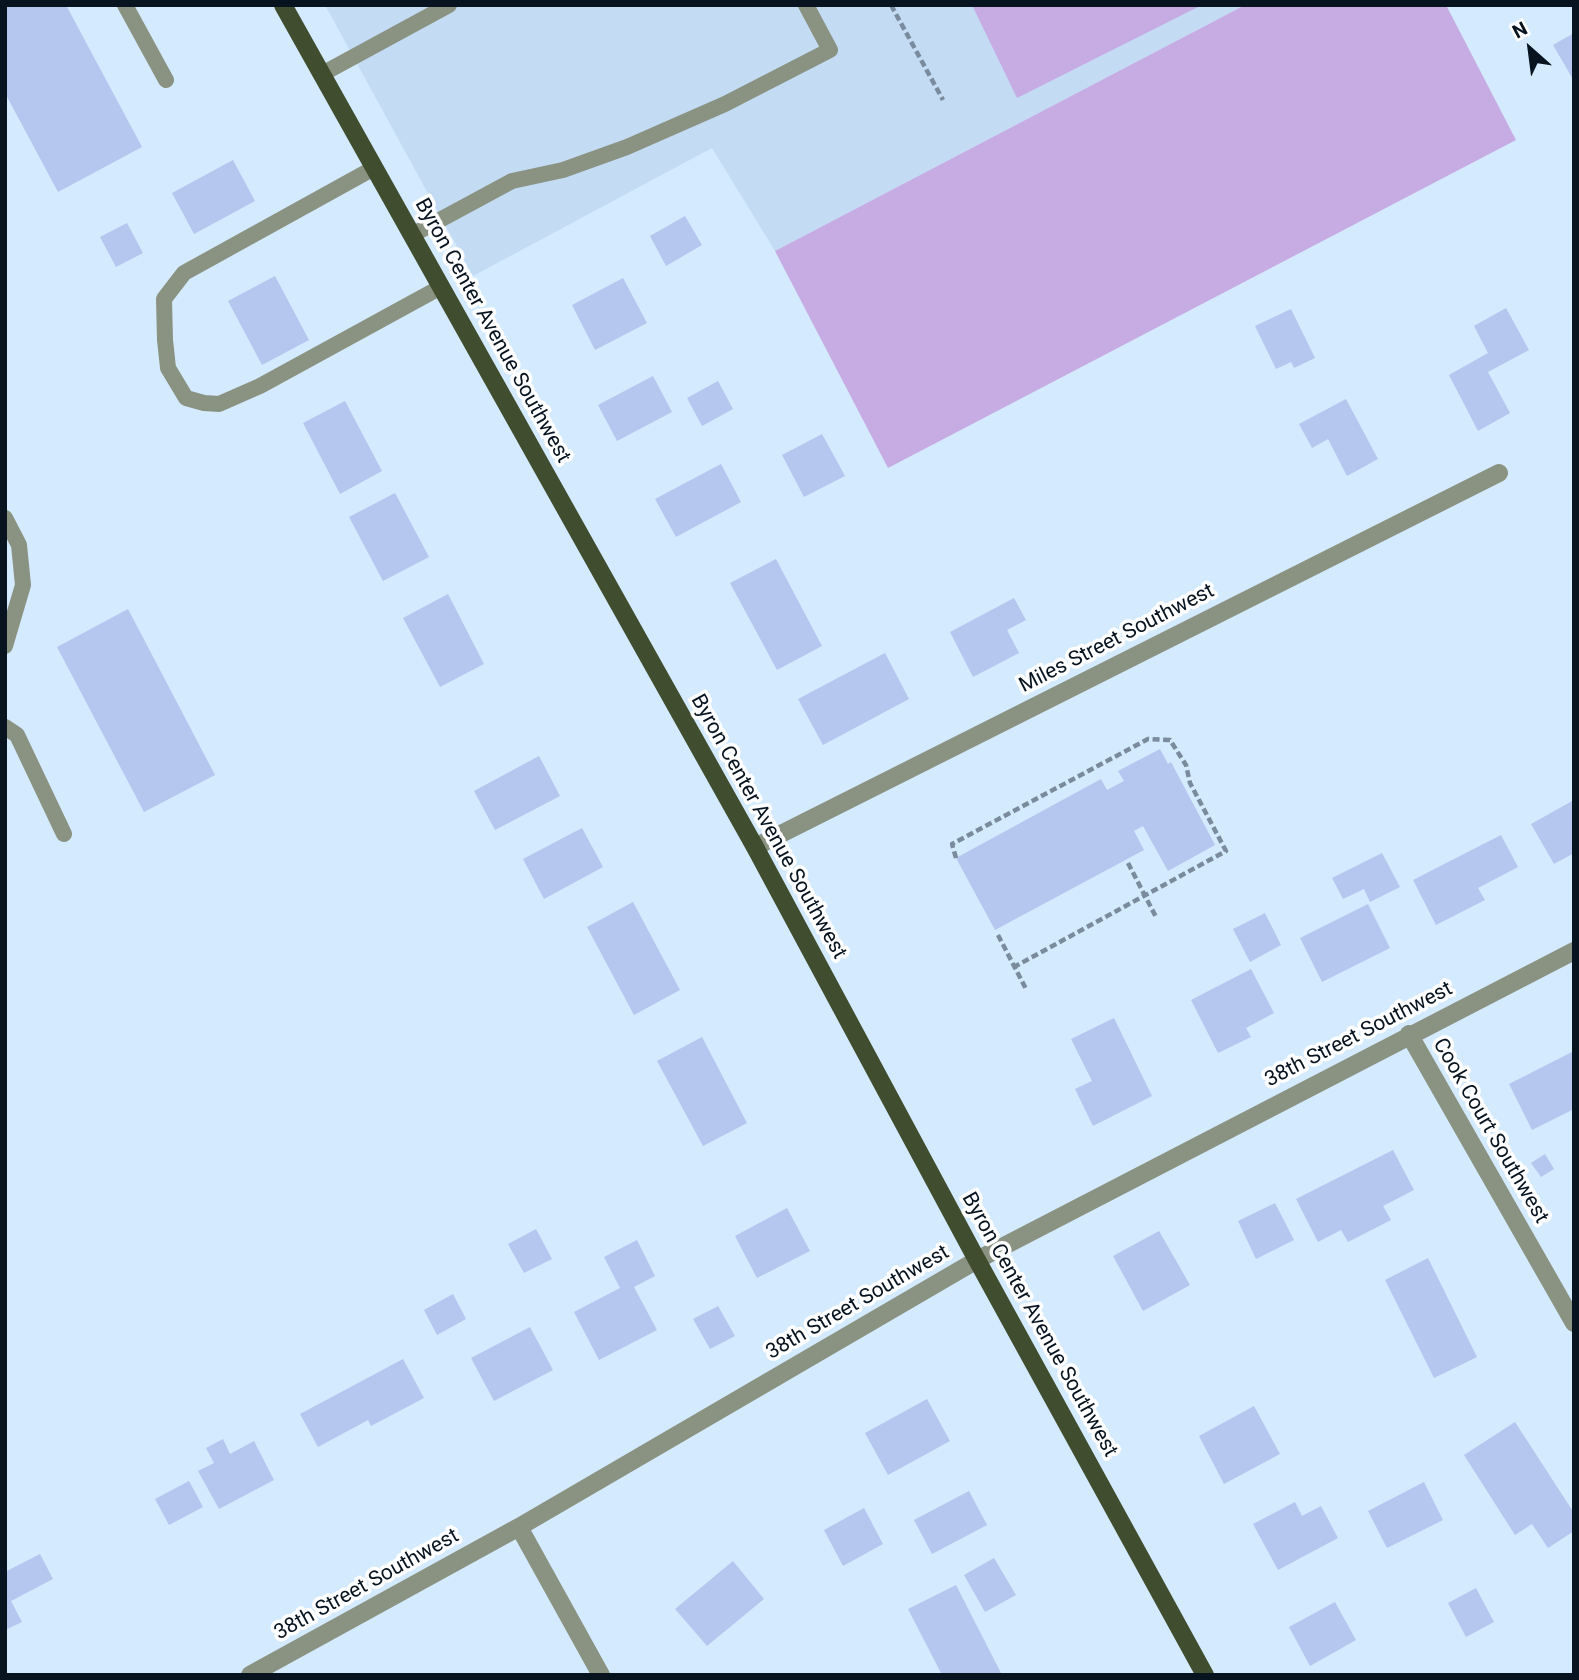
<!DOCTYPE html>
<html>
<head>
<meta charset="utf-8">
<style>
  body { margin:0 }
  #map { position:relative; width:1579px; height:1680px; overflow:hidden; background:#d4eaff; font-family:Roboto,sans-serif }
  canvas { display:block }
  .frame { position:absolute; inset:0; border:7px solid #071420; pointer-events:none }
  .north { position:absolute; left:1495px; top:14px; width:70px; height:70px; -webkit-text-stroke:5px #fff; paint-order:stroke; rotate:332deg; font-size:19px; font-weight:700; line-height:28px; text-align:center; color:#071420 }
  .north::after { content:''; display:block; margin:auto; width:24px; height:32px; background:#071420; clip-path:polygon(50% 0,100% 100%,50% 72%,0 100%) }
</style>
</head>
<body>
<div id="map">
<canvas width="1579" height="1680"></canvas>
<div class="frame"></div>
<div class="north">N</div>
</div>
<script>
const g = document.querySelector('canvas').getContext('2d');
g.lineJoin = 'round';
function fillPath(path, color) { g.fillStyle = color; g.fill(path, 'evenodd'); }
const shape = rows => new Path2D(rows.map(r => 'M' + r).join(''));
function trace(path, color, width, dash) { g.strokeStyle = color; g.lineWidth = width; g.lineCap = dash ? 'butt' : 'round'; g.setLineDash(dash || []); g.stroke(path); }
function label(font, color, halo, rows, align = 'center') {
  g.font = font + ' Roboto,sans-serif'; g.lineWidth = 7; g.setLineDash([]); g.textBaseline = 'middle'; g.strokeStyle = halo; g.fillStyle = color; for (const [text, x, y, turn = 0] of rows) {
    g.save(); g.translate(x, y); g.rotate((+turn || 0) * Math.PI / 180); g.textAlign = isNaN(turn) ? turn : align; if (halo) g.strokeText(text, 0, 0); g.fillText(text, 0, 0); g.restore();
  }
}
fillPath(shape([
  [325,5,1245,5,775,251,712,148,473,276]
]), '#c3dcf4');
fillPath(shape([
  [972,5,1202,5,1017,98],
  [1245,5,1446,5,1516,140,888,468,775,251]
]), '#c7abe3');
fillPath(shape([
  [5,5,66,5,142,147,58,192,5,93],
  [1574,33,1574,81,1553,45],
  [233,160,255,201,194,234,172,193],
  [685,216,702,245,666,266,650,236],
  [127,223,143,253,116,267,100,237],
  [275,276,309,340,262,365,228,301],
  [623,278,647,323,595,350,572,305],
  [1506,308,1529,350,1488,372,1510,413,1478,431,1449,375,1488,353,1474,326],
  [1291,309,1315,358,1294,368,1291,362,1276,369,1255,326],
  [653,376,672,412,617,441,598,405],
  [718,381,733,409,702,426,687,398],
  [1346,399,1378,459,1347,476,1328,439,1312,448,1299,424],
  [345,401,382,471,340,494,303,423],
  [822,434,845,476,804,497,782,455],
  [721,464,741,502,676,537,655,499],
  [395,493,429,557,383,581,349,517],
  [776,559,822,646,777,670,730,583],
  [448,594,484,664,440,687,403,618],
  [1014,598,1026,620,1007,630,1019,653,973,677,950,632],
  [128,609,215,775,144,812,57,647],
  [885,653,909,699,823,745,798,699],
  [1160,749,1168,764,1171,762,1215,845,1168,871,1143,826,1134,831,1144,850,995,930,956,858,1101,779,1107,790,1124,781,1118,771],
  [539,756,560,796,495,830,474,791],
  [1574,800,1574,853,1554,864,1531,824],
  [582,828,603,867,544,899,523,859],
  [1501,835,1518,867,1478,888,1485,900,1436,925,1413,880],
  [1382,853,1400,887,1370,902,1364,889,1343,899,1332,878],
  [633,902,680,990,634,1015,587,927],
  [1368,904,1390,948,1322,982,1300,938],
  [1265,913,1281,945,1250,962,1233,929],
  [1251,969,1274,1013,1246,1028,1251,1037,1218,1053,1191,1000],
  [1114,1018,1152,1096,1093,1126,1075,1089,1092,1081,1071,1039],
  [702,1037,747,1123,703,1146,657,1061],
  [1574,1051,1574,1109,1532,1130,1509,1084],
  [1393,1150,1414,1190,1383,1206,1391,1220,1348,1242,1341,1230,1318,1242,1296,1199],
  [1545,1154,1554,1169,1541,1177,1531,1163],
  [1275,1203,1294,1240,1256,1259,1238,1221],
  [787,1208,810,1251,757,1278,735,1236],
  [536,1229,552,1259,524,1273,508,1244],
  [1159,1231,1190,1285,1143,1311,1113,1256],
  [637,1240,655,1276,634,1287,657,1330,599,1360,574,1312,620,1288,604,1257],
  [1428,1258,1477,1357,1434,1378,1385,1280],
  [453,1294,466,1319,437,1335,424,1310],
  [718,1306,735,1336,710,1349,693,1319],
  [530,1327,553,1370,494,1401,471,1358],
  [403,1359,424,1398,371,1426,368,1420,318,1447,300,1414],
  [927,1399,950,1441,888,1475,865,1433],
  [1254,1406,1280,1454,1224,1484,1199,1436],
  [1515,1422,1574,1513,1574,1531,1548,1548,1532,1524,1515,1535,1464,1455],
  [223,1439,230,1454,254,1441,274,1480,219,1509,198,1471,214,1463,206,1448],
  [189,1481,203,1507,169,1525,155,1499],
  [1424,1482,1443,1520,1387,1548,1368,1511],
  [969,1491,987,1525,932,1554,914,1520],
  [1295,1502,1302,1516,1321,1506,1338,1538,1278,1570,1253,1524],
  [864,1508,883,1544,843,1566,824,1530],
  [40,1554,53,1579,11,1601,22,1622,5,1630,5,1572],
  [994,1558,1016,1595,985,1612,964,1575],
  [733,1561,764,1599,707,1646,675,1609],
  [956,1585,1002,1675,942,1675,908,1609],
  [1476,1588,1494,1622,1466,1637,1448,1603],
  [1335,1602,1356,1640,1310,1666,1289,1627]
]), '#b5c6ef');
trace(shape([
  [891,5,943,100],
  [956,858,952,844,1148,739,1170,740,1186,765,1190,783,1226,851,1014,967],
  [1128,863,1156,917],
  [998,935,1026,989]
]), '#798b9c', 4.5, [7, 3.5]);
trace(shape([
  [125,5,166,80],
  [322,74,449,5],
  [374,168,184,273,164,299,165,340,168,368,186,398,204,403,219,404,260,386,441,287],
  [412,235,512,181,563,170,627,147,725,104,830,50,806,5],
  [5,518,19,545,23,585,5,646],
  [5,727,17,735,64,834]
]), '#8a9281', 16);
trace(shape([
  [755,847,1499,473],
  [1409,1034,1574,1323],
  [519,1527,601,1675],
  [250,1675,519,1527,977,1260,1574,951]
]), '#8a9281', 18);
trace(shape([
  [283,5,755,847,977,1260,1205,1675]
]), '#404e2f', 18);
label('21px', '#071420', '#fff', [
  ["Byron Center Avenue Southwest",492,331,61],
  ["Miles Street Southwest",1117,639,-27],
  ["Byron Center Avenue Southwest",768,827,61],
  ["38th Street Southwest",1359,1035,-27],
  ["Cook Court Southwest",1490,1131,60],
  ["38th Street Southwest",858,1303,-30],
  ["Byron Center Avenue Southwest",1039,1325,61],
  ["38th Street Southwest",367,1585,-29]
]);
</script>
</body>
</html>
